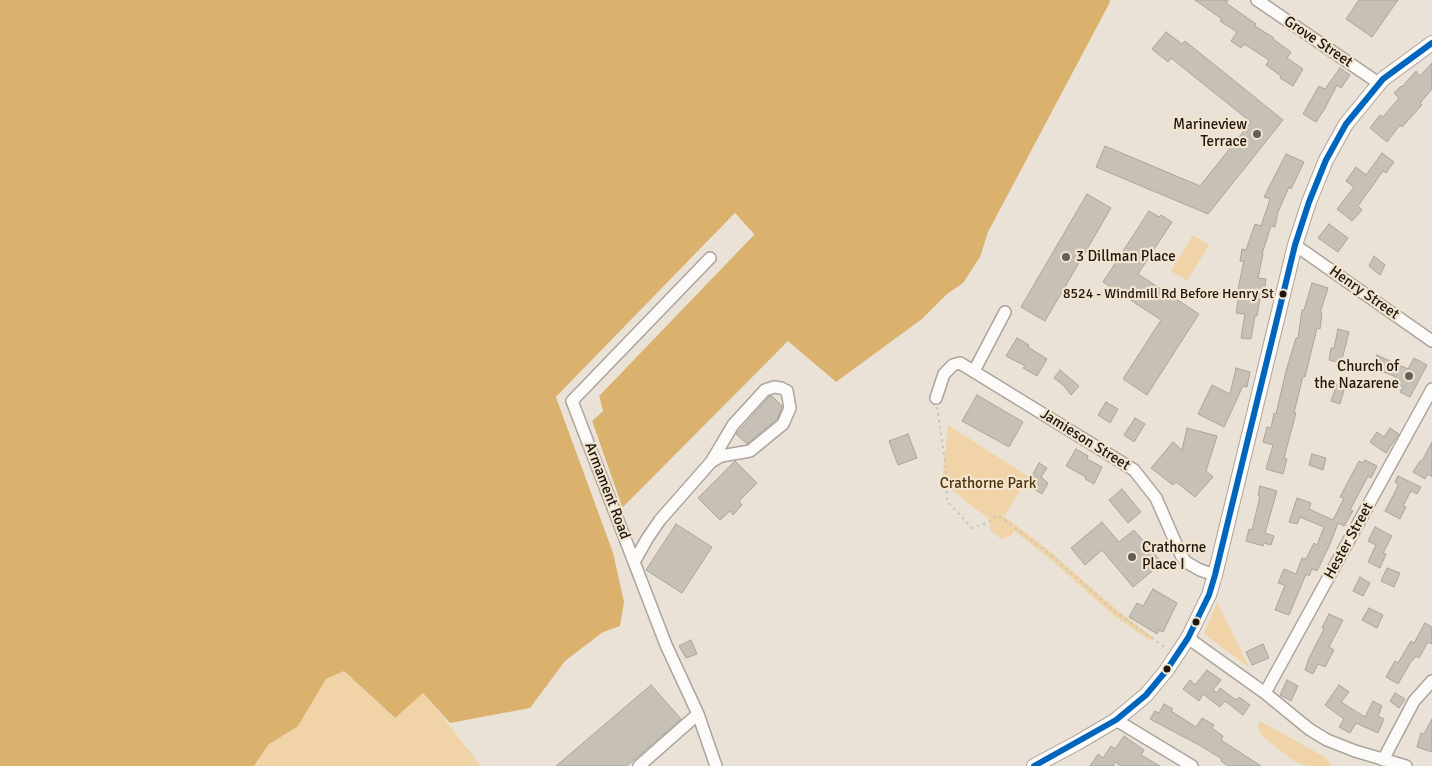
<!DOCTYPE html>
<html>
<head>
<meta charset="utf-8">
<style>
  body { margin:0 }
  canvas { display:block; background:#eae2d6 }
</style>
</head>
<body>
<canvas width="1432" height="766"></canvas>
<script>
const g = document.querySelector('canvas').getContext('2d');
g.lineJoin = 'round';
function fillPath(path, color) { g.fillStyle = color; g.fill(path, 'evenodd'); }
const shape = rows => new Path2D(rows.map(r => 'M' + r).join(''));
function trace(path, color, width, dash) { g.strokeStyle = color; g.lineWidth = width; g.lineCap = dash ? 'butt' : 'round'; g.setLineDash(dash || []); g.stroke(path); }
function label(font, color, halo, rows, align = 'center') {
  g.font = font + ' Signika,sans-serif'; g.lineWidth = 4.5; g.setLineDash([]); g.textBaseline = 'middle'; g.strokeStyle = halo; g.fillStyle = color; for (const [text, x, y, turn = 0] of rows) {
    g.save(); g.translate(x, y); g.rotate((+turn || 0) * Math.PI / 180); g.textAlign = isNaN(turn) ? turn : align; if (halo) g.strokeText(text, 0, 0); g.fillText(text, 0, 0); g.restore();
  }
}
fillPath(shape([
  [1193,235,1209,245,1187,281,1171,271],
  [948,425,1029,477,1004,516,1052,553,1117,610,1153,637,1150,641,1113,615,1049,558,1014,531,1011,536,1001,539,990,530,990,520,942,482],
  [1217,602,1250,668,1204,634],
  [344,671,394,718,423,692,481,766,254,766,268,745,298,726,326,679],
  [1260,721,1321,755,1328,760,1331,766,1308,766,1294,761,1262,736,1258,726]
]), '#f0d4a8');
fillPath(shape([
  [0,0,1110,0,1109,4,988,232,980,257,963,283,947,294,922,319,836,382,788,342,623,509,592,421,603,411,599,396,754,235,735,213,556,397,612,548,624,602,620,626,603,632,565,661,530,708,450,723,423,693,395,718,344,671,326,679,298,726,268,745,254,766,0,766]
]), '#dbb26d');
fillPath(shape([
  [735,213,754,234,599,396,603,411,592,421,622,508,788,341,836,382,834,384,788,345,624,511,620,510,590,421,600,410,596,395,751,234,735,216,559,398,614,548,618,560,616,561,556,397]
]), '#eae2d6');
const building = shape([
  [1195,0,1228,0,1226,3,1256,24,1255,26,1274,38,1273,39,1291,52,1287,58,1303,69,1293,86,1280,78,1281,76,1266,65,1269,60,1244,44,1241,48,1231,41,1237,32,1220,21,1222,19,1195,0],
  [1359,0,1398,0,1372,37,1346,19,1359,0],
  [1166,32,1182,44,1185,41,1283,120,1208,214,1096,167,1105,146,1200,186,1251,122,1171,58,1168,62,1152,49,1166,32],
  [1432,63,1432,89,1420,103,1422,105,1402,127,1400,125,1387,142,1370,128,1380,115,1383,117,1399,98,1394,93,1401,86,1402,87,1416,71,1420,76,1432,63],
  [1340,68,1350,75,1341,88,1337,85,1324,110,1316,122,1303,114,1319,86,1325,89,1340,68],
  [1382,153,1394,162,1386,173,1383,171,1358,206,1362,210,1352,221,1337,209,1354,187,1346,181,1356,167,1366,175,1382,153],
  [1286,154,1304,162,1291,189,1289,187,1278,212,1275,227,1271,226,1262,254,1263,254,1258,278,1266,279,1264,294,1261,293,1257,316,1255,316,1251,339,1241,338,1245,314,1236,313,1240,289,1238,289,1244,261,1240,261,1242,249,1246,250,1255,224,1261,226,1270,199,1264,197,1286,154],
  [1087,194,1111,208,1045,321,1021,307,1087,194],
  [1149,211,1159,217,1161,215,1172,222,1138,274,1199,314,1147,395,1123,379,1161,320,1103,282,1149,211],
  [1329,224,1348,238,1338,252,1318,238,1329,224],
  [1374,256,1385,265,1380,275,1369,266,1374,256],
  [1312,283,1328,288,1320,313,1322,313,1320,329,1317,328,1305,377,1303,376,1294,413,1296,413,1284,458,1287,459,1283,474,1266,469,1273,445,1263,442,1267,427,1271,428,1274,413,1276,414,1286,371,1296,338,1298,338,1302,310,1304,310,1312,283],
  [1338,329,1349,332,1341,363,1329,360,1331,348,1334,348,1338,329],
  [1017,338,1029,345,1028,347,1047,359,1037,376,1023,368,1025,366,1006,356,1017,338],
  [1377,355,1408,369,1414,358,1427,365,1410,397,1400,392,1403,387,1393,382,1396,377,1372,367,1377,355],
  [1236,368,1250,372,1247,387,1243,386,1224,427,1198,414,1212,385,1230,394,1236,368],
  [1060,370,1079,386,1071,395,1064,386,1054,378,1060,370],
  [1337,384,1345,387,1340,404,1331,401,1337,384],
  [977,395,1023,422,1009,447,962,421,977,395],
  [770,396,772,396,782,406,778,418,747,444,736,434,770,396],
  [1106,402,1118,409,1110,423,1098,415,1106,402],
  [1135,418,1145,424,1134,442,1124,435,1135,418],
  [1187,428,1217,436,1206,471,1213,477,1195,497,1176,482,1173,485,1151,468,1173,442,1182,450,1187,428],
  [1390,428,1399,434,1386,453,1370,442,1377,432,1384,437,1390,428],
  [908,434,917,458,898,465,889,441,908,434],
  [1432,442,1432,477,1428,474,1425,479,1413,472,1420,461,1422,461,1432,442],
  [1076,449,1088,456,1087,459,1102,467,1094,484,1085,479,1086,477,1066,466,1076,449],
  [1312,454,1326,458,1323,470,1309,465,1312,454],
  [1365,460,1377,466,1371,478,1368,476,1350,510,1353,511,1344,526,1338,523,1330,544,1317,571,1312,569,1309,576,1306,574,1289,615,1275,610,1285,585,1278,583,1284,569,1296,574,1302,558,1306,559,1314,543,1317,545,1324,527,1300,517,1297,524,1289,522,1297,498,1311,503,1309,509,1333,520,1344,498,1340,497,1359,461,1363,463,1365,460],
  [735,461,757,483,739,501,742,505,733,515,730,511,720,520,698,498,735,461],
  [1039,463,1047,468,1041,477,1048,483,1042,494,1027,485,1039,463],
  [1398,476,1421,487,1417,494,1411,491,1403,506,1406,507,1400,519,1385,511,1397,488,1398,484,1395,482,1398,476],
  [1260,486,1277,491,1265,533,1274,536,1271,545,1264,543,1263,546,1246,541,1249,529,1252,530,1260,496,1258,496,1260,486],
  [1122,489,1141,512,1128,523,1109,500,1122,489],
  [1102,522,1119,542,1134,530,1162,563,1133,587,1102,550,1085,565,1071,548,1102,522],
  [676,524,712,547,682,593,646,570,676,524],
  [1375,527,1392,536,1383,553,1386,554,1380,568,1368,562,1376,545,1368,541,1375,527],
  [1387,568,1400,573,1394,587,1381,581,1387,568],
  [1360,577,1370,583,1363,596,1353,591,1360,577],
  [1153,589,1177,603,1163,632,1159,630,1157,634,1129,617,1137,603,1143,606,1153,589],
  [1369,608,1383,615,1377,628,1362,620,1369,608],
  [1329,614,1343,620,1329,647,1334,650,1325,667,1318,664,1313,674,1305,670,1309,658,1324,629,1322,628,1329,614],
  [1425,623,1432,627,1432,644,1428,642,1419,658,1416,656,1413,660,1412,660,1398,684,1386,677,1395,661,1398,663,1411,641,1414,643,1425,623],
  [691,640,697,654,686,658,679,646,691,640],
  [1263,644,1269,658,1252,665,1246,652,1263,644],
  [1207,670,1221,680,1213,690,1217,693,1220,688,1236,700,1239,697,1250,705,1243,715,1225,701,1220,707,1203,694,1199,701,1183,689,1190,680,1195,685,1207,670],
  [1287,680,1298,686,1291,701,1280,695,1287,680],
  [651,685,681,719,627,766,556,766,651,685],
  [1339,685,1349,692,1341,702,1365,717,1373,701,1382,706,1378,716,1384,719,1378,733,1356,723,1350,733,1339,727,1344,719,1325,705,1339,685],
  [1395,693,1405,699,1399,708,1390,701,1395,693],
  [1164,704,1173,709,1171,711,1196,727,1202,718,1214,725,1212,728,1223,736,1221,740,1261,766,1228,766,1221,761,1222,759,1201,746,1150,719,1155,711,1159,713,1164,704],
  [1432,719,1432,752,1417,747,1421,733,1424,734,1432,719],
  [1124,736,1144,750,1141,755,1160,766,1121,766,1115,762,1113,765,1115,766,1090,766,1098,754,1103,758,1111,746,1115,749,1124,736]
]);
fillPath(building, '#c7c0b7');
trace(building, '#aaa49b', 1);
const minor = shape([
  [1257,0,1380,84],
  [1295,245,1432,341],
  [710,258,572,401,666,645,698,714,716,766],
  [974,371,1005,312],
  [936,398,944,374,953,365,960,363,1134,470,1156,498,1181,555,1186,562,1200,570,1215,575],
  [634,562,647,539,660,520,711,462,733,425,765,390,774,387,781,388,787,391,790,408,783,424,750,451,721,456,711,462],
  [1188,638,1265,693,1309,729,1327,740,1355,751,1406,766],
  [1265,693,1432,389],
  [1116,720,1192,766],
  [1383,760,1414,701,1432,681],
  [639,766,698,714]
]);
const major = shape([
  [1034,766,1077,743,1116,720,1146,695,1166,671,1188,638,1209,595,1215,575,1295,245,1309,202,1326,160,1346,124,1383,79,1432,43]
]);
trace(minor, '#aba49b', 14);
trace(major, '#aba49b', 16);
trace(shape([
  [937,407,946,468,947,501,972,528,987,523,998,515,1051,555,1115,612,1166,648]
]), '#c7c5c1', 2, [2.5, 4]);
trace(minor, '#fcfbf9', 11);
trace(major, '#fcfbf9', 14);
trace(shape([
  [1034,766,1116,720,1146,695,1166,671,1188,638,1209,595,1215,575,1295,245,1309,202,1326,160,1346,124,1383,79,1432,43]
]), '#0065bd', 6);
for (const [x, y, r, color] of [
  [1257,134,5,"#655e55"],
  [1066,257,5,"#655e55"],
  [1283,294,4.5,"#1d1710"],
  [1409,376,5,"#655e55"],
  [1132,557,5,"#655e55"],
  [1196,622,4.5,"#1d1710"],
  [1167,669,4.5,"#1d1710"]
]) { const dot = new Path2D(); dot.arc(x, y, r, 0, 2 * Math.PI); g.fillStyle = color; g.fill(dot); trace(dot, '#f2e4ce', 2); }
label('14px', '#1d1710', '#f2e4ce', [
  ["8524 - Windmill Rd Before Henry St",1274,294]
], 'right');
label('15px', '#1d1710', '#f2e4ce', [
  ["Grove Street",1318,42,34],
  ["Henry Street",1364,293,35],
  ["Jamieson Street",1085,440,32],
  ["Armament Road",607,491,69],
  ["Hester Street",1349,541,-61]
]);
label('15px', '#1d1710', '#f2e4ce', [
  ["Marineview",1247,125],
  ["Terrace",1247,142],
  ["3 Dillman Place",1076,257,"left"],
  ["Church of",1399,367],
  ["the Nazarene",1399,384],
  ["Crathorne",1142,548,"left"],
  ["Place I",1142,565,"left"]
], 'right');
label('15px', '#4a340c', '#f2e4ce', [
  ["Crathorne Park",988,484]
]);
</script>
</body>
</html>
